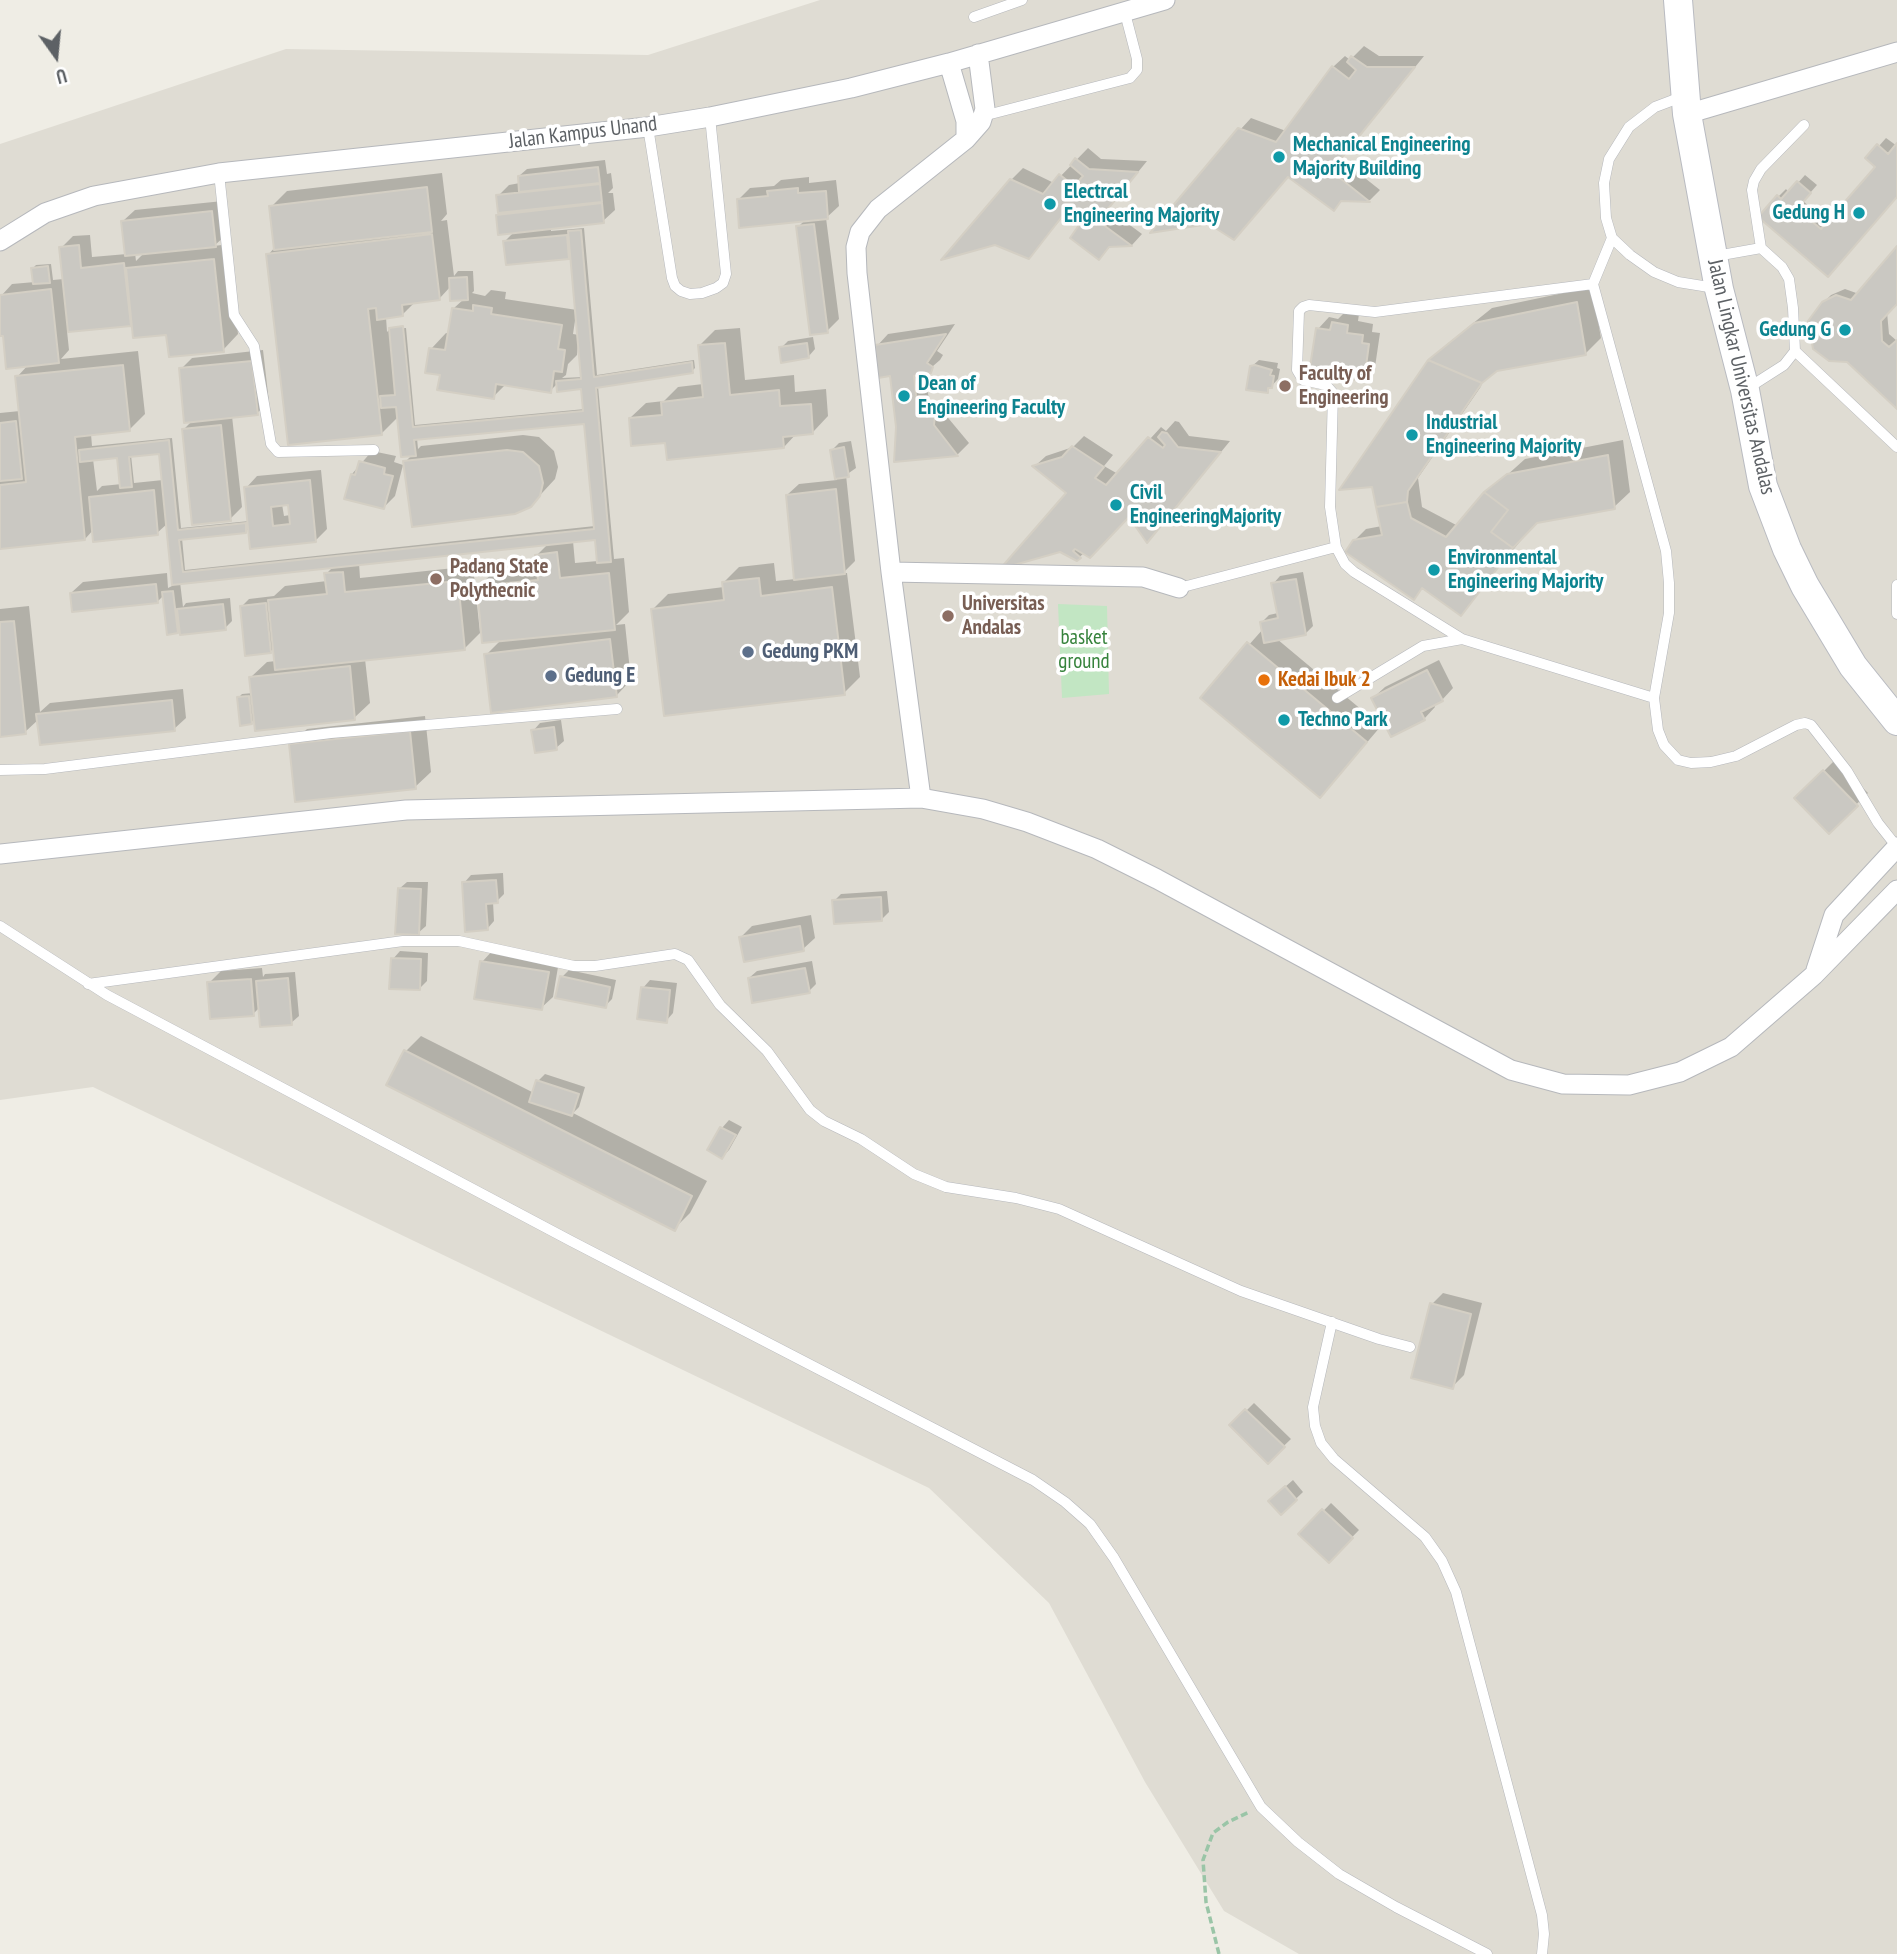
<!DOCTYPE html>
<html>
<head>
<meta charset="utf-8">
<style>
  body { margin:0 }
  #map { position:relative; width:1897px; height:1954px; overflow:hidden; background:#efede5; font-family:"PT Sans Narrow",sans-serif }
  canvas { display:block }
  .north { position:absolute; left:21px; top:21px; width:70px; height:70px; -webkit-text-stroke:5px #fff; paint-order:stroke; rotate:165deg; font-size:19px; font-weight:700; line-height:28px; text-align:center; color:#5d6165 }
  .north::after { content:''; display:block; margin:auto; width:24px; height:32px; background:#5d6165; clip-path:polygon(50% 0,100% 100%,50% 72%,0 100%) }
</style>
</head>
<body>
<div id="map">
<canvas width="1897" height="1954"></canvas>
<div class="north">U</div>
</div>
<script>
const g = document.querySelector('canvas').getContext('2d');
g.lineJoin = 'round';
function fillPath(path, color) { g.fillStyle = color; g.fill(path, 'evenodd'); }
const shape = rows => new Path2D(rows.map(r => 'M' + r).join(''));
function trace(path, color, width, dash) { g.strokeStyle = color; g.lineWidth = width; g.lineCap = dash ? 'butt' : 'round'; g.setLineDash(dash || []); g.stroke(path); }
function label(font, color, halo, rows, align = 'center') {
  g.font = font + ' "PT Sans Narrow",sans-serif'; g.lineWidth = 7; g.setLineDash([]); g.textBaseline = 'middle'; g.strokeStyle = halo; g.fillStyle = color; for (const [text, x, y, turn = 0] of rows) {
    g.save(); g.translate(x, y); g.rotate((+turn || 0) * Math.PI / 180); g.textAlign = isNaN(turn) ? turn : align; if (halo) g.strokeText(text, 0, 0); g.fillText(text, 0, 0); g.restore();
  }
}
fillPath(shape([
  [820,0,1897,0,1897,1954,1299,1954,1224,1911,1145,1782,1049,1603,929,1488,93,1087,0,1100,0,144,286,49,648,55]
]), '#dfdcd3');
fillPath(shape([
  [1058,604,1107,606,1109,694,1062,698]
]), '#c2e6c3');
fillPath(shape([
  [1364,46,1379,56,1424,56,1341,159,1380,190,1370,200,1343,200,1334,208,1240,130,1251,118,1286,131,1333,67,1345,56,1350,60],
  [1886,138,1897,146,1897,196,1835,267,1778,197,1786,189,1789,193,1805,175,1817,185,1803,201,1828,223,1877,167,1879,146],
  [1088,148,1101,159,1147,161,1108,209,1142,234,1132,245,1112,245,1099,258,1082,225,1066,213,1029,257,1011,180,1023,168,1054,183],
  [605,160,607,174,611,173,613,188,608,193,613,193,615,210,603,221,551,227,551,231,584,228,597,375,694,360,695,368,692,371,598,386,614,559,624,558,629,612,616,625,625,624,631,680,616,696,486,655,502,639,479,587,494,571,538,567,537,555,549,543,359,563,360,578,473,566,480,633,464,649,365,659,370,703,354,718,255,718,251,723,239,697,242,694,253,693,251,677,267,662,276,661,274,648,270,652,242,606,249,599,274,596,285,586,327,581,326,574,334,566,180,582,183,607,186,603,230,598,232,621,225,628,181,628,177,631,164,595,157,602,71,593,83,582,167,573,168,588,174,585,168,523,157,533,94,529,85,539,0,547,0,413,20,411,17,377,29,364,4,334,0,335,1,296,12,284,35,282,33,268,36,265,51,264,53,280,64,279,61,248,73,236,90,235,92,257,127,254,123,221,135,210,223,201,227,234,214,246,229,244,238,334,223,350,133,321,130,324,67,331,69,350,61,359,138,351,145,414,129,430,91,434,92,446,172,438,181,528,249,521,246,488,257,476,321,470,327,529,315,541,250,527,246,531,182,538,185,570,595,526,586,422,417,438,418,449,421,446,523,435,539,437,554,451,558,467,555,479,530,506,405,462,413,454,399,416,382,433,268,255,276,246,271,207,287,191,442,173,447,214,441,221,447,220,454,276,458,271,473,271,474,291,472,293,485,296,491,290,506,292,505,299,577,310,572,253,568,257,505,241,515,231,498,215,502,211,498,196,509,185,520,183,519,176,527,169],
  [145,252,136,261,135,253],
  [451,286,464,299,454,308,450,334,446,333,431,349,442,373,493,397,506,384,550,391,558,383,583,388,585,409,415,425,406,328,391,329,391,328,387,332,386,317,402,315,416,301,439,299],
  [576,314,579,335,573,334],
  [578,344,583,377,562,378,566,375,568,364,577,355],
  [160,452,163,480,134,483,131,455],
  [119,457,122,484,102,486,97,491,93,459],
  [289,503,290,515,284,516,282,504],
  [596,538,598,561,575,563,573,541],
  [809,177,809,183,836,180,839,206,826,218,839,319,827,331,798,227,805,220,738,200,750,188,774,186,781,180],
  [1897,249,1897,302,1887,312,1889,334,1897,341,1897,406,1823,303,1831,295,1845,289,1859,294],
  [1592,287,1601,338,1585,354,1496,369,1480,382,1480,387,1482,385,1418,478,1422,507,1458,526,1486,494,1525,459,1623,440,1630,492,1614,507,1537,521,1461,613,1424,587,1414,597,1354,541,1366,529,1382,526,1430,361,1446,345,1492,308],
  [1345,312,1359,314,1358,321,1373,324,1372,332,1380,333,1375,367,1363,379,1318,329,1329,317,1338,319],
  [955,324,937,351,943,355,940,360,926,372,929,403,946,404,944,413,969,443,958,454,895,460,898,427,891,374,877,346,888,334],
  [740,328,745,380,794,375,795,392,826,389,828,416,813,432,797,433,784,447,667,441,630,418,646,403,664,401,678,387,703,384,699,346,715,330],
  [813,337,815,349,808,357,781,348,788,341],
  [263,350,269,402,257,413,232,416,242,507,230,519,184,429,193,420,181,369,192,358],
  [1259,360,1278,363,1277,368,1280,369,1278,379,1267,391,1251,367],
  [1175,421,1179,422,1189,436,1230,441,1158,529,1147,540,1129,515,1077,559,1061,551,1069,493,1035,466,1046,456,1073,447,1084,436,1113,455,1104,466,1118,474,1161,427,1166,431],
  [851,441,856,468,846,475,855,561,843,573,847,573,860,677,844,693,653,609,668,594,724,587,723,583,739,567,774,563,776,581,796,579,787,495,799,484,837,480,832,450,839,443],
  [372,451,396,456,394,462,403,465,395,496,384,507,352,474],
  [1303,572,1313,626,1306,633,1277,639,1381,726,1335,780,1203,697,1263,629,1262,622,1269,615,1278,613,1273,584,1280,576],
  [29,606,40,712,50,703,183,689,186,718,174,729,39,719,25,732,0,735,0,609],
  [1439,660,1453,688,1442,700,1434,704,1435,707,1424,719,1373,698,1385,687],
  [425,716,431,772,415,787,291,745,307,729],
  [561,720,564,741,556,748,533,731,540,723],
  [1835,760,1868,793,1829,831,1797,798],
  [503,873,504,894,497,901,493,902,494,921,487,929,464,883,471,875],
  [407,882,428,882,426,926,418,933,399,889],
  [887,891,889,912,881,920,834,901,841,894],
  [811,915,815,938,803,949,741,937,752,926],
  [493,950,559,961,553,997,541,1008,482,962],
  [400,951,428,953,427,981,419,989,393,959],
  [812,961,816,984,809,991,749,978,757,971],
  [262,968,263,977,265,974,295,972,299,1016,291,1023,260,1007,253,1014,209,983,221,971],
  [569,970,616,980,612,999,605,1006,562,977],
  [650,980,677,983,673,1013,666,1021,643,988],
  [421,1036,534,1093,538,1081,545,1074,585,1087,579,1107,573,1113,707,1181,690,1213,674,1229,406,1051],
  [729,1120,742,1127,729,1150,722,1157,709,1150,722,1128],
  [1443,1293,1482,1303,1464,1375,1452,1387,1432,1304],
  [1254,1403,1291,1439,1268,1461,1232,1425],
  [1293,1480,1303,1492,1281,1513,1277,1494],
  [1331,1503,1359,1530,1329,1561,1301,1534]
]), '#0003');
const building = shape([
  [1351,56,1367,67,1415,67,1331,171,1370,202,1341,201,1334,211,1288,177,1234,240,1209,224,1150,233,1238,128,1276,142,1332,66,1349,79,1356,70,1347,62,1351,56],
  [1897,143,1897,197,1828,277,1758,217,1777,195,1781,199,1797,181,1811,193,1797,209,1821,229,1875,167,1865,158,1877,144,1888,154,1897,143],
  [1075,158,1089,169,1138,172,1098,221,1132,246,1109,247,1099,260,1070,238,1079,225,1064,214,1029,259,995,245,941,260,1010,179,1043,194,1059,174,1074,186,1083,176,1070,165,1075,158],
  [598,167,600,183,519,192,518,176,598,167],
  [600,184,602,202,498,213,496,195,600,184],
  [427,187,432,232,274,250,269,206,427,187],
  [798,188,798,193,826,191,828,219,739,228,737,199,768,196,767,191,798,188],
  [602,203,604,223,498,235,496,215,602,203],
  [212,211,216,247,125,256,121,221,212,211],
  [814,224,828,333,810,335,796,226,814,224],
  [581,230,594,377,692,362,693,373,596,388,611,562,597,563,595,540,172,585,159,454,129,457,132,487,120,488,117,458,80,462,79,450,169,440,178,530,246,523,246,533,179,540,183,572,594,529,584,424,414,440,416,456,401,457,396,407,381,408,380,396,395,395,389,328,403,326,413,427,583,411,581,389,557,392,556,381,581,379,568,231,581,230],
  [432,234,440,300,402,305,403,316,377,320,376,308,368,309,382,435,288,445,266,254,432,234],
  [567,235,569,259,506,265,503,241,567,235],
  [79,245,81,268,124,263,131,326,68,332,59,247,79,245],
  [1897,246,1897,304,1881,321,1882,341,1889,347,1897,340,1897,409,1847,362,1829,361,1813,349,1808,321,1822,302,1836,295,1851,300,1897,246],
  [214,259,224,352,169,357,166,335,133,338,126,268,214,259],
  [48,266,50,283,33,284,31,268,48,266],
  [467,277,468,300,450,301,449,278,467,277],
  [51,289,59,363,6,369,3,336,0,336,0,295,51,289],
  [1577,302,1586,355,1497,371,1482,383,1428,360,1474,323,1577,302],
  [473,305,492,308,491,314,562,325,558,349,565,350,562,372,554,371,551,393,496,384,494,399,437,390,440,375,425,373,429,348,445,350,452,308,473,311,473,305],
  [1332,322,1348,325,1347,333,1363,335,1362,343,1369,344,1364,381,1309,373,1316,328,1330,330,1332,322],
  [946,334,927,363,933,367,931,373,914,376,918,414,932,413,935,415,934,425,958,456,894,462,896,427,890,376,878,378,875,345,946,334],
  [725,343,730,395,779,390,780,406,811,404,813,434,783,437,784,448,667,460,665,443,631,446,629,418,662,415,661,402,703,397,698,345,725,343],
  [807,343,809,358,781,363,779,347,807,343],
  [1428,360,1482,383,1408,491,1407,502,1376,507,1372,487,1339,490,1428,360],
  [252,361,258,415,184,423,179,368,252,361],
  [123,365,130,431,75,437,85,540,0,549,0,485,26,482,15,376,123,365],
  [1255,365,1272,370,1270,375,1274,376,1272,388,1268,388,1268,393,1246,390,1250,366,1255,365],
  [16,421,22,479,0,481,0,423,16,421],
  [221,425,231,521,192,525,182,429,221,425],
  [1162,432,1167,433,1178,447,1221,452,1147,543,1129,517,1090,558,1075,549,1073,551,1081,558,1077,561,1060,552,1000,569,1066,493,1032,466,1062,457,1072,446,1104,467,1095,478,1106,485,1148,437,1163,448,1165,445,1158,437,1162,432],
  [844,447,849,477,835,479,830,450,844,447],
  [507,450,523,452,539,466,543,483,540,496,531,507,515,514,412,527,403,461,507,450],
  [1608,455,1615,509,1537,523,1513,548,1491,532,1508,510,1484,492,1507,474,1608,455],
  [359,461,385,468,384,474,393,476,384,509,344,499,351,474,355,475,359,461],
  [310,480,316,542,250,549,244,487,310,480],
  [288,505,290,524,273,526,271,507,288,505],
  [836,489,845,574,794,580,786,495,836,489],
  [154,490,158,535,93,542,89,497,154,490],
  [1484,492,1508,510,1491,532,1513,548,1461,616,1422,588,1414,600,1345,552,1353,540,1382,535,1376,507,1407,502,1411,518,1446,537,1484,492],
  [557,552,560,578,609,573,615,630,482,643,477,586,538,580,535,555,557,552],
  [343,572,345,592,458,581,465,650,275,670,268,600,327,594,324,573,343,572],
  [759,578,761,596,832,587,845,695,664,716,651,609,724,600,722,582,759,578],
  [1296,579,1306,635,1264,643,1260,622,1278,618,1271,583,1296,579],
  [156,584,158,603,72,612,70,593,156,584],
  [173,591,178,633,167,635,162,592,173,591],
  [266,603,271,653,245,656,240,606,266,603],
  [223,604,226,630,180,635,177,609,223,604],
  [14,621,26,734,0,737,0,622,14,621],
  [610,639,617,697,491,713,484,654,610,639],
  [1247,642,1367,742,1320,798,1200,698,1247,642],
  [350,666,355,720,255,731,249,677,350,666],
  [1427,670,1443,701,1421,712,1425,720,1391,737,1371,698,1427,670],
  [249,696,252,724,240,726,237,697,249,696],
  [172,700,175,731,40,745,36,714,172,700],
  [554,727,557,750,535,753,531,730,554,727],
  [410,731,416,789,295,802,289,744,410,731],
  [1823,770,1858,806,1829,834,1794,798,1823,770],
  [496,880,498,903,486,904,488,930,465,932,462,882,496,880],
  [398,888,421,889,419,935,395,934,398,888],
  [881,897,882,921,834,924,832,900,881,897],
  [800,926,804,951,744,962,739,937,800,926],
  [391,958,421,959,420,990,389,989,391,958],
  [480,961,549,972,542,1010,474,999,480,961],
  [805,968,810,993,752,1003,748,978,805,968],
  [560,976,610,987,606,1008,555,998,560,976],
  [288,978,292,1025,260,1027,256,981,288,978],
  [251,979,254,1016,210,1019,207,982,251,979],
  [641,987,670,990,667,1023,637,1019,641,987],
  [404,1050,692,1196,675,1231,386,1085,404,1050],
  [536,1080,579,1094,572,1116,529,1102,536,1080],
  [720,1127,736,1135,722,1159,707,1150,720,1127],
  [1430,1303,1471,1314,1453,1389,1411,1378,1430,1303],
  [1245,1409,1285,1447,1268,1464,1229,1425,1245,1409],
  [1285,1486,1297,1500,1281,1515,1268,1501,1285,1486],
  [1322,1509,1353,1538,1329,1563,1298,1534,1322,1509]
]);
fillPath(building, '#cac8c2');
trace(building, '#d4cfc4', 2);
const lane = shape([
  [974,17,1022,0],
  [1684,96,1655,107,1629,127,1609,159,1604,183,1606,218,1612,238,1630,255,1654,272,1678,282,1715,288],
  [983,116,1130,78,1137,70,1137,59,1125,13],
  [648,127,672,278,675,286,681,291,690,294,702,293,716,288,723,283,726,274,710,117],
  [219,173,234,315,254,346,271,444,278,452,374,450],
  [1612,238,1593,284,1666,551,1669,583,1669,613,1654,698,1658,730,1664,745,1678,760,1691,763,1711,762,1736,756,1796,725,1805,723,1811,725,1847,771,1878,823,1897,847],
  [1761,248,1752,190,1754,181,1761,169,1804,125],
  [1716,256,1761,248,1782,267,1789,279,1793,308,1795,351,1784,365,1748,388],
  [1593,284,1375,312,1309,305,1303,307,1299,311,1297,370,1303,380,1326,385,1333,393,1330,507,1336,547,1345,564,1354,572,1462,639,1654,698],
  [1795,351,1897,447],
  [1897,585,1897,614],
  [1179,588,1336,547],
  [1337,698,1423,646,1462,639],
  [0,770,45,769,331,733,617,709],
  [0,926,107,995,571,1241,1033,1480,1065,1502,1090,1524,1114,1558,1261,1807,1298,1842,1339,1874,1396,1907,1487,1954],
  [88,984,403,941,459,941,574,966,595,966,675,954,688,960,720,1005,767,1051,810,1110,824,1121,861,1139,914,1174,946,1187,1016,1198,1059,1209,1241,1291,1379,1339,1410,1347],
  [1332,1322,1313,1407,1315,1426,1321,1443,1334,1459,1425,1537,1442,1561,1456,1592,1542,1915,1544,1934,1542,1954]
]);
const street = shape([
  [949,63,966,121,966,139],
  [1687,114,1897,52],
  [0,241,45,213,94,196,219,173,648,127,710,117,851,88,949,63,1165,0],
  [891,572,1143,577,1179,588],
  [921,798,891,572,857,273,856,247,860,232,878,209,966,139,981,122,985,109,978,54],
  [0,854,406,810,921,798,983,809,1027,822,1097,849,1157,879,1511,1070,1563,1084,1629,1085,1680,1072,1731,1047,1814,975,1897,890],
  [1816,970,1834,915,1897,847]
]);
const secondary = shape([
  [1678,0,1687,114,1719,289,1745,390,1763,486,1787,549,1805,586,1853,666,1897,721]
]);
trace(lane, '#b6b8bc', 11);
trace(street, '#b6b8bc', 21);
trace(secondary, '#b9bbc1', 30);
trace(shape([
  [1219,1954,1206,1902,1203,1860,1213,1833,1228,1822,1249,1812]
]), '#9ac5a7', 3.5, [7, 3.5]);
trace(lane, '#fff', 10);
trace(street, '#fff', 19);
trace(secondary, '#fff', 28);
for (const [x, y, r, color] of [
  [1279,157,7,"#0f9aa8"],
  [1050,204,7,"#0f9aa8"],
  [1859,213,7,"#0f9aa8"],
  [1845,330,7,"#0f9aa8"],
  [1285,386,7,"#8d6e63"],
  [904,396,7,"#0f9aa8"],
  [1412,435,7,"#0f9aa8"],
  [1116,505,7,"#0f9aa8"],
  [1434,570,7,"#0f9aa8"],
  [436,579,7,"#8d6e63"],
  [948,616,7,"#8d6e63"],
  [748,652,7,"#5c6f8a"],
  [551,676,7,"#5c6f8a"],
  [1264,680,7,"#e8710a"],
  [1284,720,7,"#0f9aa8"]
]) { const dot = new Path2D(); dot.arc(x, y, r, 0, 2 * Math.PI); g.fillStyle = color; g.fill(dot); trace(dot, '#fff', 2.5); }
label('21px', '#5d6165', '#fff', [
  ["Jalan Kampus Unand",583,133,-7],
  ["Jalan Lingkar Universitas Andalas",1741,377,77]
]);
label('bold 21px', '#0d838f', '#fff', [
  ["Mechanical Engineering",1293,145],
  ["Majority Building",1293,169],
  ["Electrcal",1064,192],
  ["Engineering Majority",1064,216],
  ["Gedung H",1845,213,"right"],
  ["Gedung G",1831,330,"right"],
  ["Dean of",918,384],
  ["Engineering Faculty",918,408],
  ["Industrial",1426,423],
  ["Engineering Majority",1426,447],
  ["Civil",1130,493],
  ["EngineeringMajority",1130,517],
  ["Environmental",1448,558],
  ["Engineering Majority",1448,582],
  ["Techno Park",1298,720]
], 'left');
label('bold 21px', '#785e54', '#fff', [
  ["Faculty of",1299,374],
  ["Engineering",1299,398],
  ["Padang State",450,567],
  ["Polythecnic",450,591],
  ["Universitas",962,604],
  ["Andalas",962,628]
], 'left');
label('21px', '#36833c', '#fff', [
  ["basket",1084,638],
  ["ground",1084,662]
]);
label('bold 21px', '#4e5e75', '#fff', [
  ["Gedung PKM",762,652],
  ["Gedung E",565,676]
], 'left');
label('bold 21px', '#c56008', '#fff', [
  ["Kedai Ibuk 2",1278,680]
], 'left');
</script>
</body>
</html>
